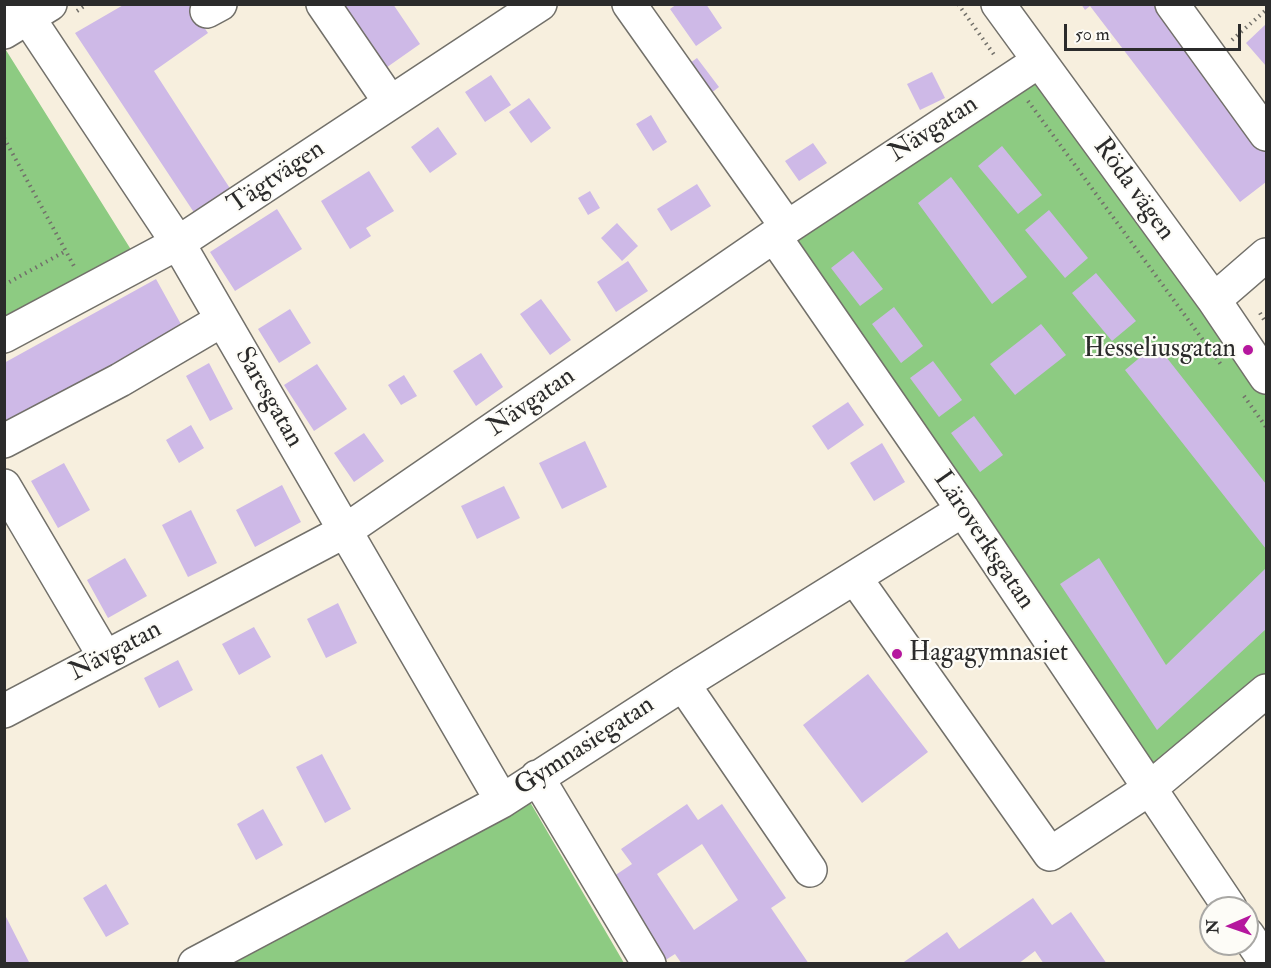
<!DOCTYPE html>
<html>
<head>
<meta charset="utf-8">
<style>
  body { margin:0 }
  #map { position:relative; width:1271px; height:968px; overflow:hidden; background:#f7efde; font-family:"IM FELL Double Pica",serif }
  canvas { display:block }
  .frame { position:absolute; inset:0; border:6px solid #2b2b2b; pointer-events:none }
  .north { position:absolute; left:1199px; top:896px; width:60px; height:60px; box-sizing:border-box; background:#fdfcf7; border:2px solid #a9a8a5; border-radius:50%; rotate:268deg; font-size:16px; font-weight:700; line-height:24px; text-align:center; color:#2b2b2b }
  .north::after { content:''; display:block; margin:auto; width:21px; height:27px; background:#b5179e; clip-path:polygon(50% 0,100% 100%,50% 72%,0 100%) }
  .scale { position:absolute; left:1064px; top:24px; width:177px; height:27px; box-sizing:border-box; border:3px solid #2b2b2b; border-top:0; padding-left:8px; font-size:18px; line-height:21px; white-space:nowrap; color:#2b2b2b; -webkit-text-stroke:4px #fdfcf7; paint-order:stroke }
</style>
</head>
<body>
<div id="map">
<canvas width="1271" height="968"></canvas>
<div class="frame"></div>
<div class="north">N</div>
<div class="scale">50 m</div>
</div>
<script>
const g = document.querySelector('canvas').getContext('2d');
g.lineJoin = 'round';
function fillPath(path, color) { g.fillStyle = color; g.fill(path, 'evenodd'); }
const shape = rows => new Path2D(rows.map(r => 'M' + r).join(''));
function trace(path, color, width, dash) { g.strokeStyle = color; g.lineWidth = width; g.lineCap = dash ? 'butt' : 'round'; g.setLineDash(dash || []); g.stroke(path); }
function label(font, color, halo, rows, align = 'center') {
  g.font = font + ' "IM FELL Double Pica",serif'; g.lineWidth = 4.5; g.setLineDash([]); g.textBaseline = 'middle'; g.strokeStyle = halo; g.fillStyle = color; for (const [text, x, y, turn = 0] of rows) {
    g.save(); g.translate(x, y); g.rotate((+turn || 0) * Math.PI / 180); g.textAlign = isNaN(turn) ? turn : align; if (halo) g.strokeText(text, 0, 0); g.fillText(text, 0, 0); g.restore();
  }
}
fillPath(shape([
  [4,47,140,264,4,336],
  [1039,61,1266,377,1266,691,1149,789,775,236],
  [523,790,624,963,205,964]
]), '#8dcb82');
fillPath(shape([
  [125,4,202,4,193,11,208,33,154,71,231,190,195,214,75,33],
  [338,4,393,4,420,44,383,70],
  [677,4,706,4,722,28,696,46,670,9],
  [1081,4,1160,4,1266,150,1266,182,1240,202,1090,6,1085,10],
  [1266,24,1266,66,1246,43],
  [697,58,719,87,706,97,683,68],
  [932,72,945,98,920,110,907,84],
  [491,75,511,105,485,122,465,92],
  [529,98,551,128,531,143,509,112],
  [651,115,667,142,653,151,636,124],
  [438,127,457,154,430,173,411,147],
  [813,143,827,163,799,181,785,161],
  [1002,146,1042,195,1018,214,978,166],
  [369,171,394,211,366,228,371,236,350,249,321,201],
  [951,177,1027,277,992,304,918,203],
  [697,184,711,206,671,231,657,209],
  [590,191,600,208,588,215,578,198],
  [277,209,302,249,235,291,210,252],
  [1049,210,1088,258,1065,278,1025,230],
  [617,223,638,246,622,261,601,238],
  [853,251,883,289,860,306,831,268],
  [628,261,648,291,616,312,597,282],
  [1096,273,1136,321,1112,341,1072,293],
  [156,279,182,326,4,424,4,363],
  [541,299,571,340,550,355,520,314],
  [894,307,923,346,901,363,872,324],
  [290,309,311,343,279,363,258,329],
  [1041,324,1066,355,1015,395,990,364],
  [1156,344,1266,484,1266,549,1125,370],
  [481,353,503,387,476,406,453,371],
  [933,361,962,400,939,417,910,378],
  [209,363,233,409,210,421,186,376],
  [317,364,347,409,314,431,284,385],
  [404,375,417,396,401,405,388,385],
  [848,402,864,425,828,450,812,426],
  [974,416,1003,455,980,472,951,433],
  [191,425,204,448,179,463,166,440],
  [364,433,384,461,354,482,334,453],
  [585,441,607,487,562,509,539,463],
  [882,443,905,482,874,501,850,463],
  [64,463,90,510,58,528,31,481],
  [282,485,301,522,255,547,236,510],
  [504,486,520,518,477,539,461,506],
  [191,510,217,563,188,577,162,525],
  [125,558,147,596,108,618,87,580],
  [1099,558,1166,665,1266,568,1266,629,1157,730,1060,584],
  [338,603,357,643,326,658,307,619],
  [254,627,271,657,239,675,222,644],
  [178,660,193,690,159,708,144,678],
  [868,674,928,752,862,803,803,725],
  [322,754,351,809,325,823,296,767],
  [687,804,698,820,722,804,786,898,771,908,809,964,682,964,675,954,664,961,608,880,632,864,621,849],
  [702,844,738,900,694,930,657,874],
  [263,809,283,845,256,860,237,824],
  [106,884,129,924,106,937,83,898],
  [1033,898,1052,925,1071,912,1107,964,1044,964,1035,951,1018,964,901,964,947,932,959,949],
  [4,913,30,964,4,964]
]), '#ceb9e7');
const minor = shape([
  [19,4,178,243,502,801],
  [323,4,390,102],
  [629,4,787,227],
  [998,4,1214,300,1266,377],
  [1172,4,1266,134],
  [207,11,220,4],
  [4,32,50,4],
  [774,236,963,510,1230,908],
  [1214,300,1266,255],
  [4,336,178,243,540,4],
  [4,441,120,380,222,320],
  [4,486,105,657],
  [855,578,1050,854,1149,789,1266,691],
  [683,684,810,870],
  [4,711,345,531,774,236,1039,61],
  [537,777,649,964],
  [1247,934,1266,962],
  [195,964,502,801,683,684,963,510]
]);
trace(minor, '#72706a', 36);
trace(shape([
  [958,4,995,56],
  [77,11,87,4],
  [1232,40,1266,10],
  [1028,101,1222,366],
  [4,138,75,268],
  [4,285,64,252],
  [1260,313,1266,323],
  [1244,396,1266,427]
]), '#72706a', 4, [1.5, 4.5]);
trace(minor, '#fff', 33);
for (const [x, y, r, color] of [
  [1248,350,6,"#b5179e"],
  [897,654,6,"#b5179e"]
]) { const dot = new Path2D(); dot.arc(x, y, r, 0, 2 * Math.PI); g.fillStyle = color; g.fill(dot); trace(dot, '#fdfcf7', 2); }
label('26px', '#2b2b2b', '#fdfcf7', [
  ["Nävgatan",934,130,-33],
  ["Tägtvägen",277,178,-34],
  ["Röda vägen",1133,190,54],
  ["Saresgatan",268,398,60],
  ["Nävgatan",532,403,-35],
  ["Läroverksgatan",983,541,56],
  ["Nävgatan",116,652,-28],
  ["Gymnasiegatan",585,747,-33]
]);
label('26px', '#2b2b2b', '#fdfcf7', [
  ["Hesseliusgatan",1236,350],
  ["Hagagymnasiet",909,654,"left"]
], 'right');
</script>
</body>
</html>
